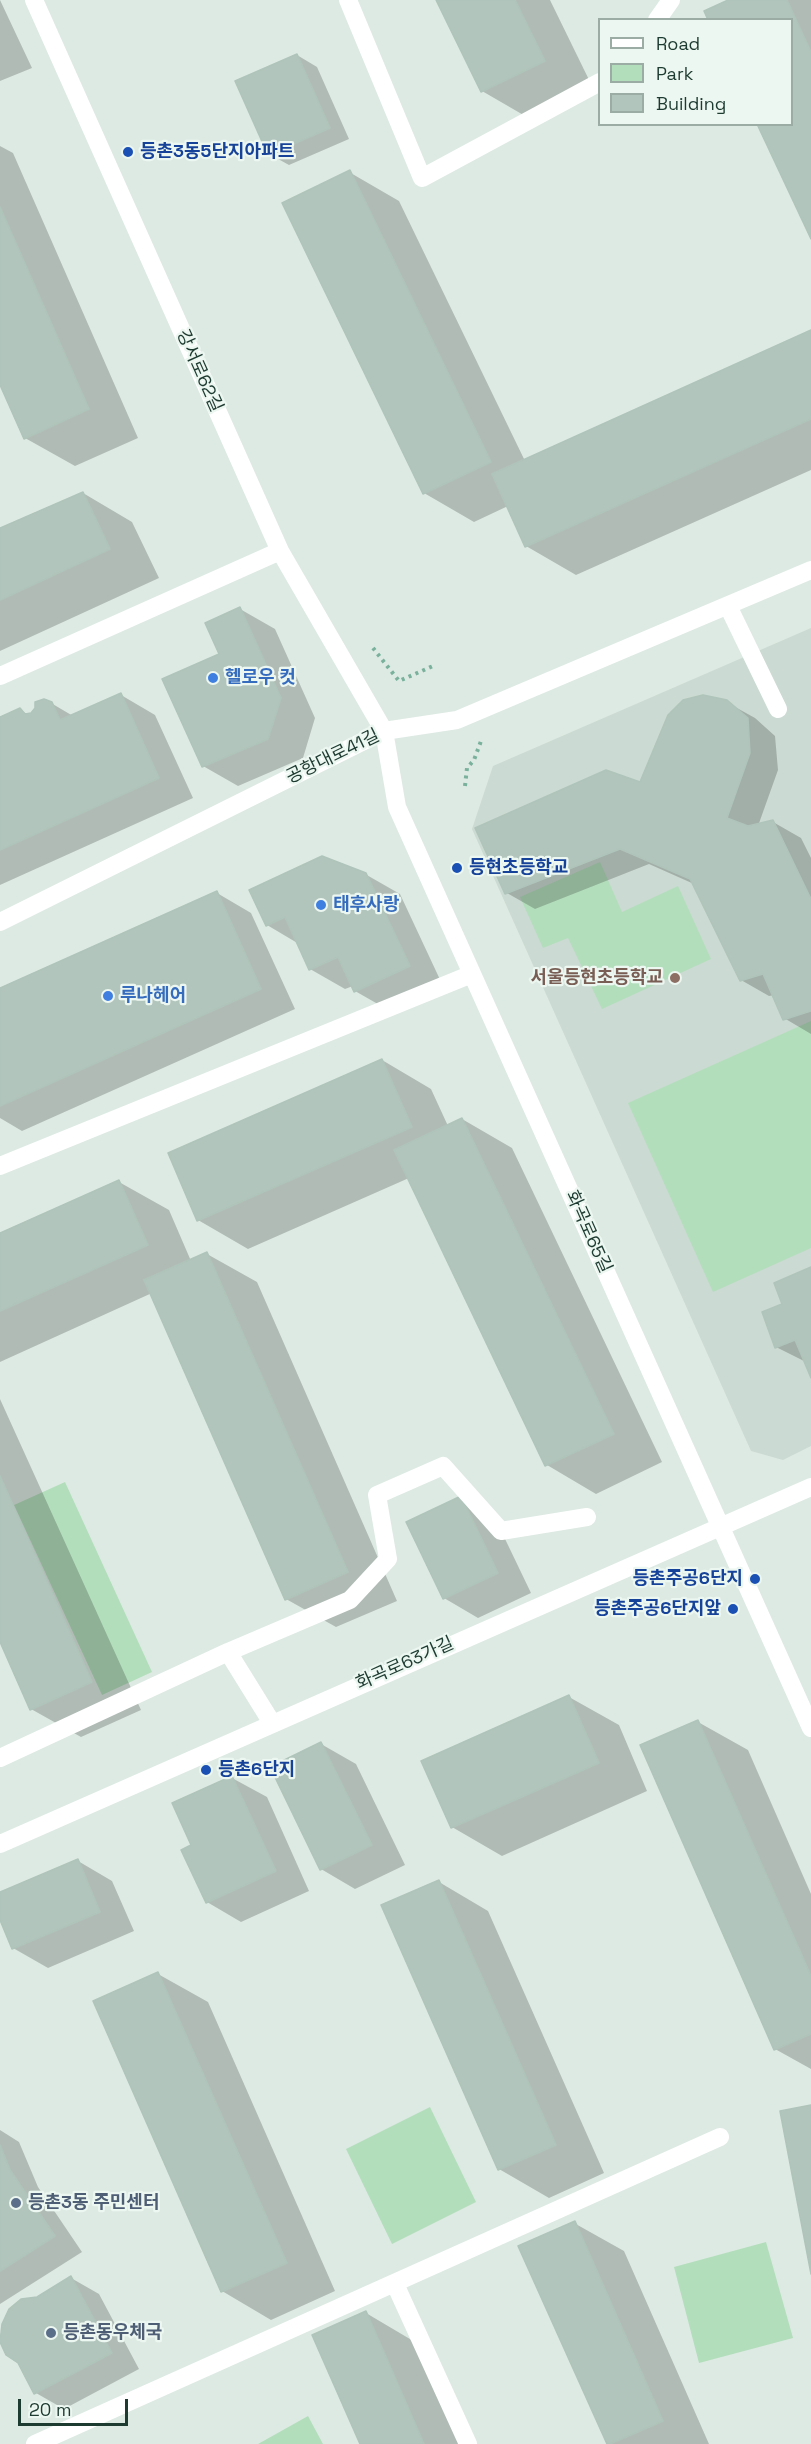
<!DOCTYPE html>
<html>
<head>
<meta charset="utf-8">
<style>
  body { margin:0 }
  #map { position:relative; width:811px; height:2444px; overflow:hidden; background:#ddeae3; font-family:"Space Grotesk",sans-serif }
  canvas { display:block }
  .legend { position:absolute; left:598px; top:18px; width:195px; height:108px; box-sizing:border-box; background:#edf7f1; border:2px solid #9aaca4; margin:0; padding:8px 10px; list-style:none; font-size:18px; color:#1d3b31 }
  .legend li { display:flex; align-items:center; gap:12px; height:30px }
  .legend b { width:30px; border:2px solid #9aaca4 }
  .scale { position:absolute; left:18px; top:2399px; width:110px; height:27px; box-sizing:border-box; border:3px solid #1d3b31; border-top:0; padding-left:8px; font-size:18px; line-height:21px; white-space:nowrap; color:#1d3b31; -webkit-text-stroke:4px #edf7f1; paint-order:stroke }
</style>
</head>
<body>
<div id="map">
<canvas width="811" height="2444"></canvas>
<ul class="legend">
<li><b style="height:8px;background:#fff"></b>Road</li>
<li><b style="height:16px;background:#b3debc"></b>Park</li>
<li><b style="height:16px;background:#b2c5bc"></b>Building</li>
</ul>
<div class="scale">20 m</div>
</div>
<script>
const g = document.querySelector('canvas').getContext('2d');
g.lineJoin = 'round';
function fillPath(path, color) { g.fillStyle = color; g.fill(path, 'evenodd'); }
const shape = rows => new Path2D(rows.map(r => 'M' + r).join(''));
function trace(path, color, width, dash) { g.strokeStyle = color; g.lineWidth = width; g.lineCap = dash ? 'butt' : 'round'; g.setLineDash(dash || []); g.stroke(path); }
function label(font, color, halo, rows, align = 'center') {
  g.font = font + ' "Space Grotesk","Noto Sans KR",sans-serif'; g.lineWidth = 4.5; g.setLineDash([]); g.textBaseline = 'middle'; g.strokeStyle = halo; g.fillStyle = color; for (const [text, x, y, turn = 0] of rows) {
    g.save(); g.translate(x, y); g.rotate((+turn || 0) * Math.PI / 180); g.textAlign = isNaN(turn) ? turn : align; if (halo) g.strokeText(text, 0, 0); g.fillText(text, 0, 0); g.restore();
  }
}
fillPath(shape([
  [811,628,811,1446,783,1460,751,1451,472,829,493,766]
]), '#cbdad2');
fillPath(shape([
  [600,862,622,912,678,886,711,959,602,1009,568,938,543,948,520,897],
  [811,1021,811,1248,713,1292,628,1103],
  [65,1482,152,1672,102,1695,14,1505],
  [430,2107,476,2202,392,2244,346,2149],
  [766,2242,793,2338,699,2363,674,2267],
  [308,2416,323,2444,258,2444]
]), '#b3debc');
fillPath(shape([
  [0,0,32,68,0,81],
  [438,0,550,0,594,90,532,120,482,91],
  [732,0,811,0,811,235,792,124,792,20],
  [297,55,317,67,349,139,289,165,269,154],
  [0,146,13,153,138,438,75,466,25,438,0,381],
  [349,172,399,201,525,461,811,332,811,470,576,575,526,546,508,506,474,522,424,493],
  [83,493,132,522,159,578,0,651,0,529],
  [240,609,275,629,315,718,303,758,238,786,203,766,221,655],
  [121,695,155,715,193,798,0,885,0,719,20,710,29,715,51,703,73,716],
  [726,702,755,718,775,736,778,770,758,826,773,822,801,838,811,858,811,1034,784,1018,774,995,769,996,741,980,694,884,649,864,535,909,507,893,641,784],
  [365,874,400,894,443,986,390,1011,355,991,353,986,345,989,310,969,299,944,267,925],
  [217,893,251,913,295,1009,22,1131,0,1118,0,990],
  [382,1060,431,1089,448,1126,462,1119,512,1148,662,1462,596,1494,547,1465,409,1178,248,1249,198,1220],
  [119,1182,169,1210,191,1261,207,1254,257,1282,397,1601,336,1627,286,1599,152,1293,0,1362,0,1235],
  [811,1269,811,1374,806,1362,776,1347,784,1305],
  [0,1399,141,1710,81,1737,31,1709,0,1639],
  [461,1498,495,1518,531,1593,478,1618,444,1598],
  [569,1697,619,1725,647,1791,502,1856,452,1827],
  [698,1722,748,1750,811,1894,811,2069,775,2049],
  [321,1744,356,1764,405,1865,355,1889,321,1869],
  [232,1778,267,1797,309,1891,241,1922,207,1902],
  [78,1861,112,1881,134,1931,48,1968,13,1948,0,1916,0,1894],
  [439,1882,488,1911,604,2173,549,2198,499,2169],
  [158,1974,208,2002,335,2291,271,2320,222,2291],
  [0,2130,19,2142,38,2187,82,2252,0,2304],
  [574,2223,624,2251,709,2444,608,2444],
  [71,2278,99,2294,139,2369,64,2409,36,2393,37,2298],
  [366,2313,415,2342,460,2444,361,2444]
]), '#0003');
const building = shape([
  [436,0,515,0,545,61,481,92,436,0],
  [728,0,787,0,811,52,811,239,757,124,792,124,792,20,708,20,704,11,728,0],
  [297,54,330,128,268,155,235,81,297,54],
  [350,170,491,462,423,494,282,203,350,170],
  [0,207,89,409,24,439,0,385,0,207],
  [811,330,811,419,525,547,492,474,811,330],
  [83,492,110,549,0,600,0,528,83,492],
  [240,607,281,698,268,739,202,767,162,679,219,654,205,623,240,607],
  [121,693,159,778,0,850,0,717,20,708,25,714,31,713,35,708,35,702,44,699,52,702,60,720,121,693],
  [703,695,727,700,748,718,750,753,727,818,748,826,773,820,811,899,811,1011,783,1020,763,974,740,981,690,879,620,849,505,894,475,828,606,770,640,782,668,715,683,700,703,695],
  [322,856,366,873,410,966,354,992,338,957,309,970,285,917,266,926,249,890,322,856],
  [217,891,261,989,0,1106,0,988,217,891],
  [382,1059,412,1127,197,1221,168,1153,382,1059],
  [462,1118,614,1434,545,1466,394,1150,462,1118],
  [119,1180,148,1245,0,1311,0,1233,119,1180],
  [207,1252,348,1572,285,1600,144,1280,207,1252],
  [811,1267,811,1378,795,1340,775,1348,762,1312,782,1304,774,1283,811,1267],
  [0,1476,92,1682,30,1710,0,1642,0,1476],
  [461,1496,498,1573,443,1599,406,1522,461,1496],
  [569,1695,599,1763,451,1828,421,1761,569,1695],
  [698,1720,811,1976,811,2034,774,2050,640,1745,698,1720],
  [321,1742,372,1845,320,1870,270,1767,321,1742],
  [232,1776,276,1871,206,1903,181,1850,191,1845,172,1803,232,1776],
  [78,1859,100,1912,12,1949,0,1920,0,1892,78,1859],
  [439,1880,556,2145,498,2170,381,1905,439,1880],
  [158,1972,287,2263,221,2292,93,2001,158,1972],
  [811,2105,811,2274,780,2111,811,2105],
  [0,2145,10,2170,55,2236,0,2271,0,2145],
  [575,2221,663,2421,610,2444,607,2444,518,2246,575,2221],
  [71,2276,112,2353,34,2394,18,2363,6,2355,0,2342,2,2324,9,2309,21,2299,37,2297,71,2276],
  [366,2311,424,2444,360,2444,312,2335,366,2311]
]);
fillPath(building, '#b2c5bc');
trace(building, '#afc4ba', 1.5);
trace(shape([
  [373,648,399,681,433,666],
  [465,786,467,768,474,760,481,741]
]), '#7ab19c', 4, [3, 4.5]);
trace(shape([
  [34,0,280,551,384,731,397,807,811,1728],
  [348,0,422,178,600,82],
  [657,20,671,0],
  [728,606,778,709],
  [0,676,280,551],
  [0,922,384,731,457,720,811,570],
  [0,1166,472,974],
  [228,1652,272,1723],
  [0,1758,228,1652,350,1600,388,1559,377,1495,443,1466,501,1531,587,1517],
  [0,1844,811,1487],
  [395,2284,468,2444],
  [35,2444,720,2137]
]), '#fff', 18);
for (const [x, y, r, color] of [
  [128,152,6,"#1a4fb4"],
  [213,678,6,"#3f7fe0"],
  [457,868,6,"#1a4fb4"],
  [321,905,6,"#3f7fe0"],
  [675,978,6,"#8d6e63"],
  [108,996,6,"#3f7fe0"],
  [755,1579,6,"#1a4fb4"],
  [733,1609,6,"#1a4fb4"],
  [206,1770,6,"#1a4fb4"],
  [16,2203,6,"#5c6f8a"],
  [51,2333,6,"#5c6f8a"]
]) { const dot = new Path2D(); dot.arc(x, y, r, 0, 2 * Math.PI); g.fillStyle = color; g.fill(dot); trace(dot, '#edf7f1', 2); }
label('bold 18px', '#164399', '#edf7f1', [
  ["등촌3동5단지아파트",140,152],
  ["등현초등학교",469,868],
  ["등촌주공6단지",743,1579,"right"],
  ["등촌주공6단지앞",721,1609,"right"],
  ["등촌6단지",218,1770]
], 'left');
label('18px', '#1d3b31', '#edf7f1', [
  ["강서로62길",199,371,66],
  ["공항대로41길",333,757,-26],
  ["화곡로65길",588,1232,66],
  ["화곡로63가길",405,1664,-24]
]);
label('bold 18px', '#366cbe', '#edf7f1', [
  ["헬로우 컷",225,678],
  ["태후사랑",333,905],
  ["루나헤어",120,996]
], 'left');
label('bold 18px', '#785e54', '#edf7f1', [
  ["서울등현초등학교",663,978]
], 'right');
label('bold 18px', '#4e5e75', '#edf7f1', [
  ["등촌3동 주민센터",28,2203],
  ["등촌동우체국",63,2333]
], 'left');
</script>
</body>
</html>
